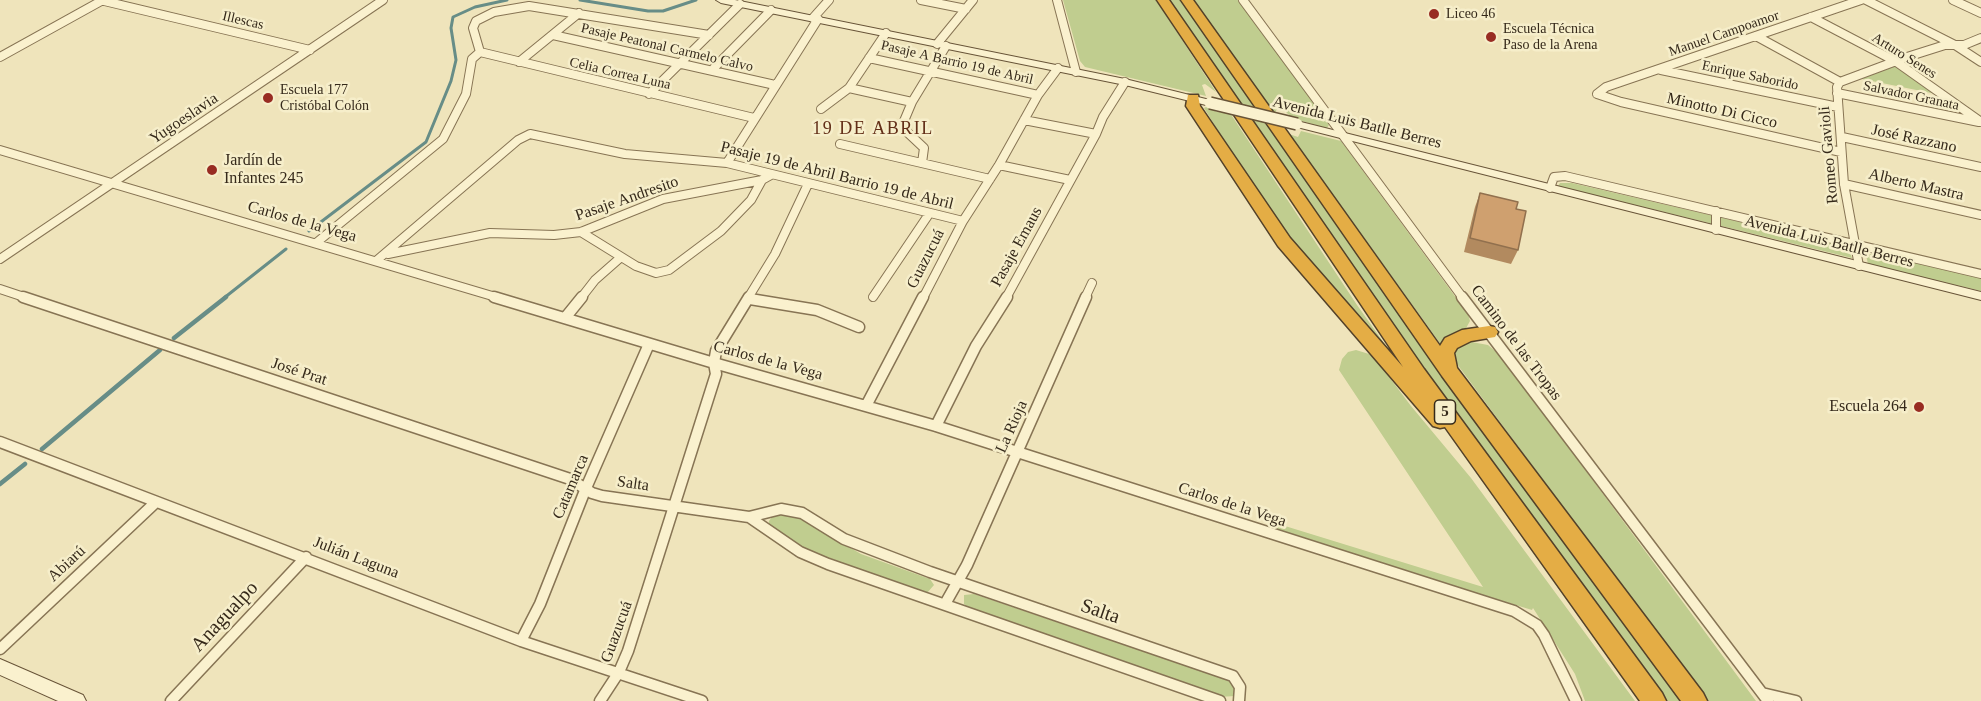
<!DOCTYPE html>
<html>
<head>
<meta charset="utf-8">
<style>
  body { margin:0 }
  canvas { display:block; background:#efe4bb }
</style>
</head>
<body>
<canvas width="1981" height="701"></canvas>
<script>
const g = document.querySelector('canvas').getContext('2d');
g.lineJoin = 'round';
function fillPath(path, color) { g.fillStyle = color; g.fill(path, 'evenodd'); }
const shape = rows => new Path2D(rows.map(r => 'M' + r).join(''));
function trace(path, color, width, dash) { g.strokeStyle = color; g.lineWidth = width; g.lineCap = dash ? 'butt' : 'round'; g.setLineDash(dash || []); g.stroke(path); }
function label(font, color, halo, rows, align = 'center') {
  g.font = font + ' "Times New Roman",serif'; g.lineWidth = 5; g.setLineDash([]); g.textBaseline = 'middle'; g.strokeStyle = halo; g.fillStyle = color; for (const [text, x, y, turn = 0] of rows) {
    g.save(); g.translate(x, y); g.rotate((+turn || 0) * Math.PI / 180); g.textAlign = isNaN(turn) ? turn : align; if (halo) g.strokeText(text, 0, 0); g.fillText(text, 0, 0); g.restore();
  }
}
fillPath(shape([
  [1063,0,1156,0,1216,92,1205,84,1202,85,1206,96,1085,67,1080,61],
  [1169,0,1182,0,1687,701,1664,701,1386,320],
  [1193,0,1238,0,1327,121,1329,125,1327,128,1294,119,1281,108,1277,108,1275,114],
  [1893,65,1896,66,1936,94,1862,79],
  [1206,107,1217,112,1230,113,1357,305,1406,374,1291,242,1264,205,1204,108],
  [1301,131,1341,141,1468,314,1470,321,1465,330,1449,336,1442,346,1289,134,1298,137],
  [1560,183,1572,183,1848,247,1852,258,1558,186],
  [1881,252,1981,277,1981,291,1868,264,1866,255],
  [1466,341,1488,345,1501,356,1756,701,1707,701,1454,360,1453,348],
  [1356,350,1369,354,1377,361,1411,406,1471,478,1635,701,1585,701,1575,674,1533,608,1532,610,1271,530,1272,522,1483,587,1339,370,1342,359,1348,352],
  [781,515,800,518,861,554,930,579,934,585,927,593,919,593,807,553,769,527,769,521,772,517],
  [974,594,1230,681,1234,684,1235,696,1219,697,968,608,964,604,964,595]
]), '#c0cd8f');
trace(shape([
  [580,0,648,11,663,11,696,0],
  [309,231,426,142,451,81,456,60,451,28,453,17,475,7,507,0],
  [224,298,286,249]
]), '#678d87', 3);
trace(shape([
  [174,338,226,297],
  [42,449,160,350],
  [0,484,25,464]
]), '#678d87', 4.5);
const streetFar1 = shape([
  [100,0,310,50],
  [921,0,966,9],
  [1057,0,1076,72],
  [1243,0,1463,298],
  [1866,0,1955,45,1981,62],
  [1953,0,1981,13],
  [1811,17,1895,61,1981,122],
  [813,18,829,0],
  [553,35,775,85],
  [1756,36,1840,82],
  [937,44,973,0],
  [480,52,754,118],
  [480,52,473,28,476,21,494,12,529,6,709,35],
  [0,57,103,0],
  [869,58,1038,95],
  [519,62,579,13],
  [712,70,771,10],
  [1661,70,1838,107],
  [849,88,912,102],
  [1837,93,1979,122],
  [649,94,740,4],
  [821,109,849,88,886,33],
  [1024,120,1096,134],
  [1842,137,1981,167],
  [840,144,990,179],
  [0,150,499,298],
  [1841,152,1621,102,1597,94,1606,87,1861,0],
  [727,163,818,19],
  [922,163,924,148,907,132,904,121,912,102,946,46],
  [999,165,1070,180],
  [1844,184,1981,215],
  [1550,188,1554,177,1565,176,1981,274],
  [1716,211,1716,230],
  [581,232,636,266,656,273,669,270,721,231,751,200,762,180],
  [316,243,443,139,466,94,472,59,480,52],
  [388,254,490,233,554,235,581,232,663,199,762,180,771,175],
  [0,259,383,0],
  [376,261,518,140,530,134,625,154,727,163,963,221],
  [1859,266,1844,184,1837,87,1840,82,1907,57,1945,45,1964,45,1981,38],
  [0,289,27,298],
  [873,297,929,214],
  [581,298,595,280,620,258],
  [748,298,775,254,808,184],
  [923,298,963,221,999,165,1038,95,1058,68],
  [1006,298,1096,134,1103,117,1125,82],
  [1085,298,1092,283]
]);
const street = shape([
  [23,297,570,479,592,493,602,496,749,517,781,509,802,513,844,539,930,572,1233,676,1240,687,1239,701],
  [494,297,714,363,936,426,1514,611,1537,625,1544,635,1576,701],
  [1462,297,1768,701],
  [750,299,817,310,859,327],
  [565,318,582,297],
  [866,406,923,297],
  [936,426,976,346,1007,297],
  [0,442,521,641,702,701],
  [749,517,800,552,828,564,1220,701],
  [945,604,967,565,1086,297],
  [521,641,540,604,586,488,649,344],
  [0,649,156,502],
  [1762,693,1796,701],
  [171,701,306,557],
  [600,701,619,672,628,651,716,374,714,363,716,351,749,297]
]);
const secondary = shape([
  [716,0,735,0,1125,79,1214,101,1215,103,1210,106,1125,85,721,3,716,0],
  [1297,121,1981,292,1981,300,1293,126,1292,124,1297,121],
  [0,659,83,695,86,701,58,701,0,675,0,659]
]);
const highway = shape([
  [1157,0,1169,0,1424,369,1662,693,1666,701,1640,701,1445,427,1440,428,1433,426,1278,246,1186,106,1188,95,1198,95,1200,106,1290,238,1403,367,1157,0],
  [1181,0,1193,0,1440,346,1445,338,1462,330,1489,326,1495,327,1498,332,1495,337,1471,341,1457,348,1454,353,1457,368,1703,693,1707,701,1681,701,1442,376,1181,0]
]);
trace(streetFar1, '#877454', 10);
trace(street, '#877454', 13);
trace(secondary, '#685438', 2);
trace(highway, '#534129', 3);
trace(streetFar1, '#faf1ce', 8);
trace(street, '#faf1ce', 10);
fillPath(secondary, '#faf1ce');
fillPath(highway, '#e4ad45');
const secondaryBridge = shape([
  [1210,103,1297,124]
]);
trace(secondaryBridge, '#685438', 14, []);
trace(secondaryBridge, '#faf1ce', 11);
fillPath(shape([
  [1480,193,1516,209,1518,250,1511,264,1464,252,1475,207]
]), '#b28a5f');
const building = shape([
  [1480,193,1518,202,1516,209,1526,211,1518,250,1470,238,1480,193]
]);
fillPath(building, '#cfa06f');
trace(building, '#91704e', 1.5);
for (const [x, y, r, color] of [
  [1434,14,6,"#982c22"],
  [1491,37,6,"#982c22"],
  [268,98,6,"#982c22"],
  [212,170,6,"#982c22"],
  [1919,407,6,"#982c22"]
]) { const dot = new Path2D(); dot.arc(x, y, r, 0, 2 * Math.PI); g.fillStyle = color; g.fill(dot); trace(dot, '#f6eeca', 2); }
label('14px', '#35291a', '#f6eeca', [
  ["Liceo 46",1446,14],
  ["Escuela Técnica",1503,29],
  ["Paso de la Arena",1503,45],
  ["Escuela 177",280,90],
  ["Cristóbal Colón",280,106]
], 'left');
label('14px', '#35291a', '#f6eeca', [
  ["Illescas",243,21,13],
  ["Manuel Campoamor",1724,34,-19],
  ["Pasaje Peatonal Carmelo Calvo",667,48,13],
  ["Arturo Senes",1904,56,32],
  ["Pasaje A Barrio 19 de Abril",957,63,13],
  ["Celia Correa Luna",620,74,13],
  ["Enrique Saborido",1750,76,12],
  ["Salvador Granata",1911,96,12]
]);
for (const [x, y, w] of [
  [1445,412,21]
]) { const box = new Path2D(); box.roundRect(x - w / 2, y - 12, w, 24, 4.5); g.fillStyle = '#f6eeca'; g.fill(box); trace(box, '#35291a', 1.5); }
label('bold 15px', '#35291a', null, [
  ["5",1445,412]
]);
label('16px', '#35291a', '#f6eeca', [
  ["Minotto Di Cicco",1722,111,13],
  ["Yugoeslavia",184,119,-34],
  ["Avenida Luis Batlle Berres",1357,123,14],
  ["José Razzano",1914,139,12],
  ["Romeo Gavioli",1829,155,-95],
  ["Pasaje 19 de Abril Barrio 19 de Abril",837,176,14],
  ["Alberto Mastra",1916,185,13],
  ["Pasaje Andresito",627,199,-19],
  ["Carlos de la Vega",302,222,16],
  ["Avenida Luis Batlle Berres",1829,242,14],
  ["Pasaje Emaus",1017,247,-61],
  ["Guazucuá",926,259,-63],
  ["Camino de las Tropas",1516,343,53],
  ["Carlos de la Vega",768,361,15],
  ["José Prat",299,372,18],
  ["La Rioja",1012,427,-66],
  ["Salta",633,484,8],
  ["Catamarca",571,487,-67],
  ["Carlos de la Vega",1232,505,18],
  ["Julián Laguna",356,558,21],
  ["Abiarú",67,564,-43],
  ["Guazucuá",617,632,-70]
]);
label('16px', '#35291a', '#f6eeca', [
  ["Jardín de",224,161],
  ["Infantes 245",224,179],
  ["Escuela 264",1907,407,"right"]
], 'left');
g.letterSpacing = '1.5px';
label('18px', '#632f18', '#f6eeca', [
  ["19 DE ABRIL",873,129]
]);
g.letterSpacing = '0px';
label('20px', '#35291a', '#f6eeca', [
  ["Salta",1100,612,19],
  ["Anagualpo",225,617,-47]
]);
</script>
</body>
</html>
